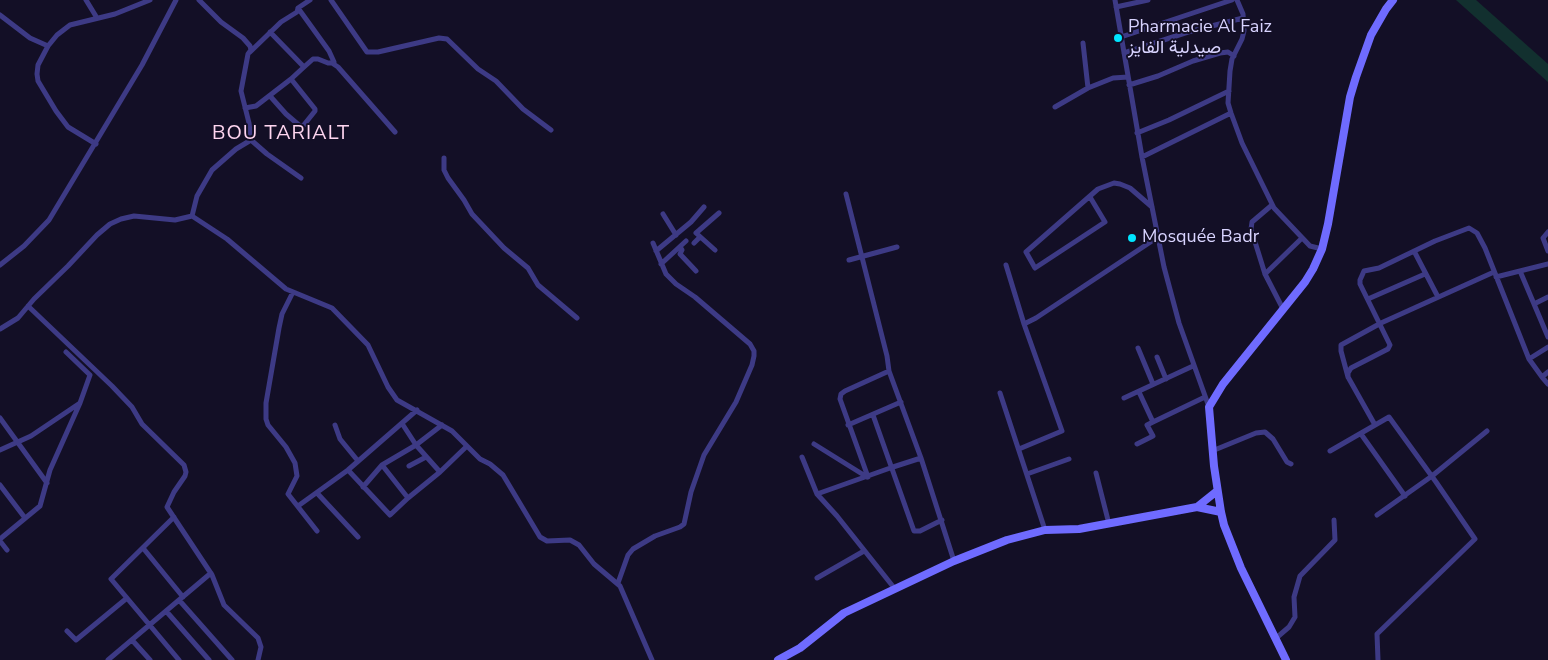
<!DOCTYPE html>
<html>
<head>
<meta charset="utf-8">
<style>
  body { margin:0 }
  canvas { display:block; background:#130f26 }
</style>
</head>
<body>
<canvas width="1548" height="660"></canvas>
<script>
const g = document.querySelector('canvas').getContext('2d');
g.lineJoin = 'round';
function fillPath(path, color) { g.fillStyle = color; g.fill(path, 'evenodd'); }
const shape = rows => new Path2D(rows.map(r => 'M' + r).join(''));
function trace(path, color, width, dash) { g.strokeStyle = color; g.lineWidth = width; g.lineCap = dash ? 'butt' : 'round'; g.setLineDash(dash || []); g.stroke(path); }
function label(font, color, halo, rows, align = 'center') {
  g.font = font + ' "Nunito Sans",Vazirmatn,sans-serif'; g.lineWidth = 4; g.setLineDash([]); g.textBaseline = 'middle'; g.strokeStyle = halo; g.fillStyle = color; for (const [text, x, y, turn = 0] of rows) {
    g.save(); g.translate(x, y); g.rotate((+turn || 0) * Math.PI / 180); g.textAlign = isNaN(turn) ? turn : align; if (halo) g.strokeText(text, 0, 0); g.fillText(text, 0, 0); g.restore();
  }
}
fillPath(shape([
  [1456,0,1476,0,1548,64,1548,82]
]), '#12302f');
trace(shape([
  [86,0,97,18],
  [199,0,221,22,243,38,250,46,251,50,248,54,241,91,249,123,251,140,267,154,301,178],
  [331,0,367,52,378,52,439,38,447,39,478,69,496,81,523,109,551,130],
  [1115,0,1142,157,1164,267,1179,323,1209,407],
  [1237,0,1243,14,1244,31,1242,39,1232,59,1230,71,1228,103,1231,113,1242,143,1274,208,1310,246,1322,249],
  [1116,7,1148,0],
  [298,8,310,0],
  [0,15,30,38,48,46],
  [270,32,304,67],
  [1121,37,1232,0],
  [1083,43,1088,88],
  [250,52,281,22,297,12,298,8,329,51,334,62,332,63],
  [1124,53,1188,32,1243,18],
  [1129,85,1158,76,1193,61,1220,53,1228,52,1234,56],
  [270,96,286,114,300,126,303,126,315,111,315,109,291,79],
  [1055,107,1088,88,1113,78,1128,77],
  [245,108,256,106,291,79,304,67,313,59,318,59,328,63,332,63,338,67,395,132],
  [1137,133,1169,120,1229,91],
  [251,140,236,149,212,170,197,196,192,216,227,239,286,289,332,308,368,345,388,387,397,400,452,431,480,459,490,464,503,475,540,537,547,541,570,540,579,545,594,564,620,586,652,660],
  [96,144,68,127,56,111,38,81,37,74,38,65,48,46,57,35,70,25,115,14,150,0],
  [1142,157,1231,113],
  [444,158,444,170,448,178,464,200,472,214,504,248,528,268,538,285,577,318],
  [846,194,887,356,889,371,921,458,954,561],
  [1090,197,1105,222,1035,268,1026,252,1098,189,1114,183,1120,184,1130,188,1152,207],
  [1272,205,1252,222,1251,229,1265,274,1283,309],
  [663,214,676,235],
  [1548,232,1543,238,1548,251],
  [694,243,700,237],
  [680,247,682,250,680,254,696,271],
  [715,250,696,233,719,213],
  [656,251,691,222,704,207],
  [1414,251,1438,297],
  [849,260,897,247],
  [661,264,686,241],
  [0,265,24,246,49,220,142,65,176,0],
  [1006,265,1024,324,1062,431,1019,449],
  [1520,271,1548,337],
  [1265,274,1302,238],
  [1496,277,1548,264],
  [293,292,282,314,279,328,266,403,266,419,268,425,286,447,295,463,297,476,288,494,317,531],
  [1368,299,1425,274],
  [1534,304,1548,297],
  [28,306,112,386,132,407,142,424,184,465,186,472,185,476,174,492,167,507,212,575,224,605,258,638,261,647,258,660],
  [1024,324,1036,318,1158,237],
  [0,329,18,318,34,299,68,266,97,235,110,224,121,219,134,216,175,220,192,216],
  [1138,348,1153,384],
  [1157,357,1166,379],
  [1529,359,1548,347],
  [1548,372,1542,377,1548,384],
  [1348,377,1348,373,1351,368,1388,349,1390,345,1360,284,1360,280,1364,271,1379,268,1435,241,1469,228,1477,233,1485,248,1529,359,1542,377],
  [1139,392,1153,422,1205,397],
  [1000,393,1045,530],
  [1124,398,1193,366],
  [873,415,914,531,920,531,942,520],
  [0,418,47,483],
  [335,425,340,439,358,461],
  [403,425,416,445,440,472],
  [848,425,901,402],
  [1375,425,1348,377,1341,351,1341,345,1381,323,1494,272],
  [1361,434,1405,496],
  [814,444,867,477],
  [1137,444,1153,436,1147,425,1153,422],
  [0,450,31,436,80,403,90,375,66,352],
  [1212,451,1256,433,1265,432,1273,439,1287,462,1291,464],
  [1330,451,1389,417,1436,482,1475,539,1377,634,1378,660],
  [802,457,817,494,837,516,895,589],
  [382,465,408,498],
  [409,466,426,457],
  [348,470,390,515,408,498,440,472,467,446],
  [1096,473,1109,524],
  [1027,474,1069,459],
  [868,477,840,399,841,394,845,391,889,371],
  [0,485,25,518],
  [363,487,382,465,416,445,442,425],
  [317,493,358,537],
  [817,494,893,467,921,458],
  [298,506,348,470,417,410],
  [1377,515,1432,476,1487,431],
  [174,517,111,579,179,660],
  [0,539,40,506,50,470,80,403],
  [0,541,7,550],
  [143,548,183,597],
  [817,578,864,551],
  [618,583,628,555,633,549,655,536,680,527,684,524,691,492,704,455,736,402,752,365,754,356,754,351,750,344,695,297,676,284,666,274,653,243],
  [179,600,232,660],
  [166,611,209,660],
  [67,631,76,640,127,598],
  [1275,639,1289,627,1295,617,1294,597,1300,576,1335,540,1334,520],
  [132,640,150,660],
  [108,660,211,573]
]), '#3d3a85', 5);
trace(shape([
  [1197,507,1217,491],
  [778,660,800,648,844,613,954,561,1007,540,1045,530,1079,529,1197,507,1221,512],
  [1286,660,1241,568,1224,525,1221,512,1214,466,1209,407,1223,384,1305,282,1313,269,1322,249,1328,224,1350,97,1356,77,1371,35,1386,9,1393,0]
]), '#6f6bff', 8);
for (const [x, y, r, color] of [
  [1118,38,5,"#00e5ff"],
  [1132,238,5,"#00e5ff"]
]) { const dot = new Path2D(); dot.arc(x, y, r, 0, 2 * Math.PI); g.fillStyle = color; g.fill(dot); trace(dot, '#130f26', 2); }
label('18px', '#d9d4ff', '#130f26', [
  ["Pharmacie Al Faiz",1128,28],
  ["صيدلية الفايز",1128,49],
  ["Mosquée Badr",1142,238]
], 'left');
g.letterSpacing = '1px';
label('20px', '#ffd6f0', '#130f26', [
  ["BOU TARIALT",281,134]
]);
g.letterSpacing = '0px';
</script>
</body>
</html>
